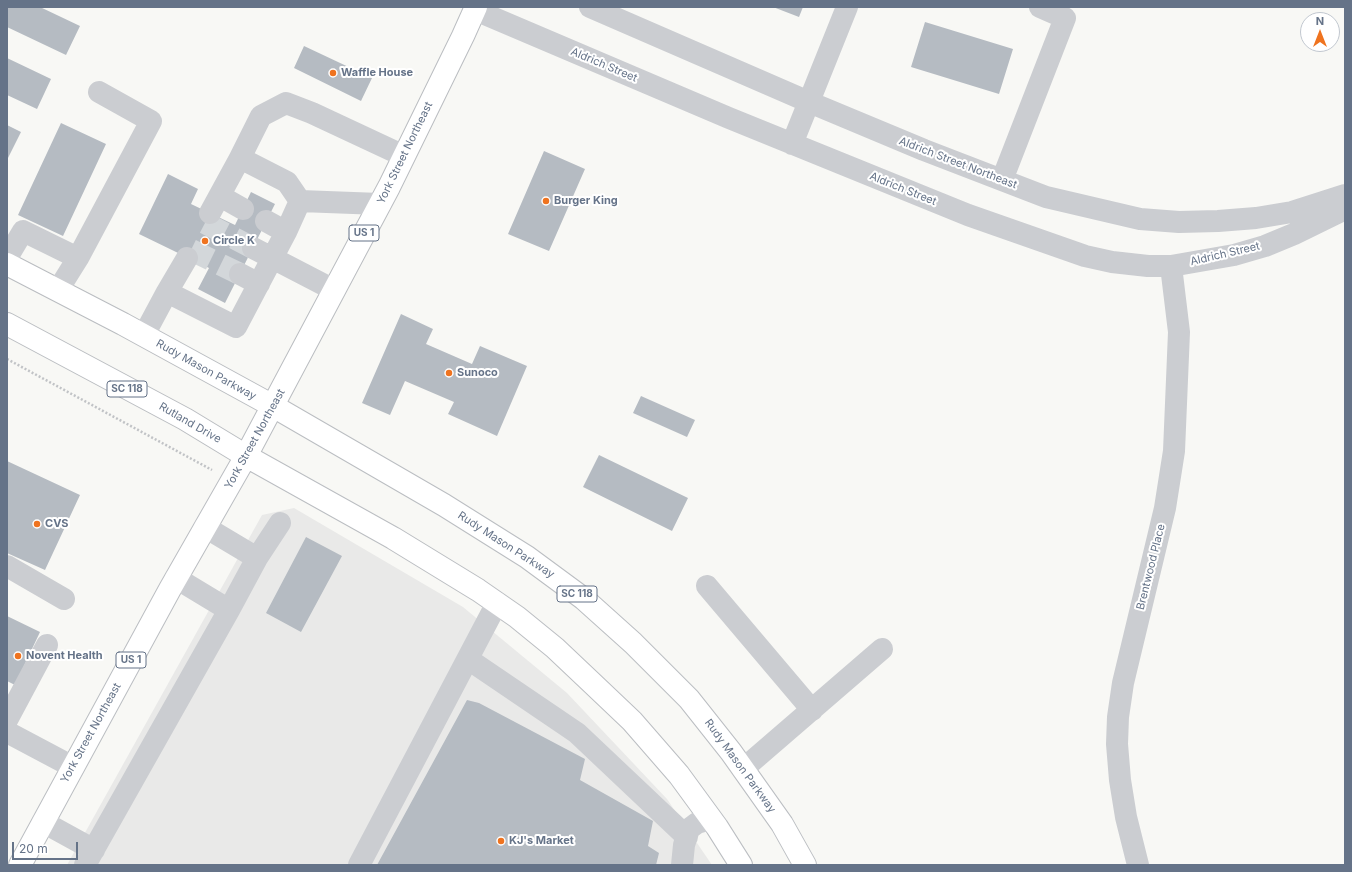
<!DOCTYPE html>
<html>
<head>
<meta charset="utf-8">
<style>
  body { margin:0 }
  #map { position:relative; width:1352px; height:872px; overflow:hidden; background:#f8f8f5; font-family:Inter,sans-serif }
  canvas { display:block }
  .frame { position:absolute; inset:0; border:8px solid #657388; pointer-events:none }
  .north { position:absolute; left:1300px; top:12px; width:40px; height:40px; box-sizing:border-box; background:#fff; border:1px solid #c1c7cf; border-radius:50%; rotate:0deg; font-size:11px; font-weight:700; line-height:16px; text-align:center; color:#657388 }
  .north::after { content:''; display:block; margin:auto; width:14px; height:18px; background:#ef731f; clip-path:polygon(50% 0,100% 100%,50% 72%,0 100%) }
  .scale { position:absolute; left:12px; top:842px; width:66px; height:18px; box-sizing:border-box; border:2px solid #657388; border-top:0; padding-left:5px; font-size:12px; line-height:14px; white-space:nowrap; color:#657388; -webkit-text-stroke:3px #fff; paint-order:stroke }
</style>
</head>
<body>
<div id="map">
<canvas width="1352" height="872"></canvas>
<div class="frame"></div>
<div class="north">N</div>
<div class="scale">20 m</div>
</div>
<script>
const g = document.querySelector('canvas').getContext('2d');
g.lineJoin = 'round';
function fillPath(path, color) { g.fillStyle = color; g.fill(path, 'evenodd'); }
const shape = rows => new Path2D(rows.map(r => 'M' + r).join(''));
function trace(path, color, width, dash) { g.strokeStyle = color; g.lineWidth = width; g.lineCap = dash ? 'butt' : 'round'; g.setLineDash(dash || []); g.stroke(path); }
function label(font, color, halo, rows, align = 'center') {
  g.font = font + ' Inter,sans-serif'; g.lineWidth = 4; g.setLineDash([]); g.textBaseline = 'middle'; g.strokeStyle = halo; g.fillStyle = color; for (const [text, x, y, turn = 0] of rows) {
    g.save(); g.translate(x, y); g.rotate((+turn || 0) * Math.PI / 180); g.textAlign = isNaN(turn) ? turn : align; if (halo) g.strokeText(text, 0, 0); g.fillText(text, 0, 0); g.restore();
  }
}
fillPath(shape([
  [294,508,463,607,567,693,667,799,712,865,67,865,262,515]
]), '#e9e9e8');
fillPath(shape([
  [7,7,40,7,80,26,66,55,7,27],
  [773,7,803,7,799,17],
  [925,22,1013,49,999,94,911,67],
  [304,46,372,78,361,101,294,68],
  [7,58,51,79,37,109,7,95],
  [61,123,106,144,63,236,18,215],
  [7,125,21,132,7,160],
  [544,151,585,169,549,251,508,234],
  [168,174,198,189,191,204,235,225,251,192,275,204,225,303,198,289,209,268,139,234],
  [401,314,433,329,426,344,472,364,480,346,527,366,497,436,448,414,454,402,405,381,390,415,362,403],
  [641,396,695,420,687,437,633,413],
  [599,455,688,498,672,531,583,487],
  [7,461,80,495,45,570,7,553],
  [306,537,342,556,301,632,266,613],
  [7,616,40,632,15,685,7,681],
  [467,700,479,703,585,759,580,780,653,821,648,846,659,853,656,865,377,865]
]), '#b5bbc2');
trace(shape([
  [205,223,253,248],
  [191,250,240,274]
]), '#d3d7da', 22, [22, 11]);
const major = shape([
  [273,406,444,505,527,557,584,599,633,643,689,699,731,752,782,824,805,865],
  [20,865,170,589,246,456,393,538,478,590,517,617,555,648,592,683,632,721,679,775,717,827,741,865]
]);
const highway = shape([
  [7,264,123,324,273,406],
  [7,324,185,419,246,456,389,187,463,36,476,7]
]);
trace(major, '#bbbec2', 24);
trace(highway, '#babdc1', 24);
trace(shape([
  [7,359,212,470]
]), '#c1c3c6', 2.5, [2, 2]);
trace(shape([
  [590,7,809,102,924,150,1046,197,1140,219,1179,222,1218,221,1256,218,1292,212,1345,195],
  [475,10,729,118,968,215,1085,256,1112,262,1148,266,1171,266,1234,255,1265,246,1294,234,1345,209],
  [792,144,847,7],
  [1002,180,1065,18,1040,7],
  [220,196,243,209],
  [300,201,287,182,240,158,261,116,286,103,312,113,404,156],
  [210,213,240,158],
  [266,221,286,232],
  [253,248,334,290],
  [7,258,23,231,78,258,58,290],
  [78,258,151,121,99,92],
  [240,274,259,284],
  [167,292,187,258],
  [144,335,167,292,236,327,286,232,300,201,380,204],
  [205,527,257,558,280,523],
  [7,566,64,599],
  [176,578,229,610],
  [707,586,812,710],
  [468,659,577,733,687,837],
  [7,720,47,645],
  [7,732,73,767],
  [743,769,882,649],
  [43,822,94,850],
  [85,865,229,610,257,558],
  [359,865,497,603],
  [682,865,684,845,689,829,697,823,711,819],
  [1138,865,1126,817,1120,780,1117,744,1118,717,1123,683,1165,508,1174,451,1179,332,1171,266]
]), '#cbcdd1', 22);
trace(major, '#fff', 22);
trace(highway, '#fff', 22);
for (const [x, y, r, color] of [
  [333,73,4,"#ef731f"],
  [546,201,4,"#ef731f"],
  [205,241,4,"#ef731f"],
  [449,373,4,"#ef731f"],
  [37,524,4,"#ef731f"],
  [18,656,4,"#ef731f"],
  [501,841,4,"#ef731f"]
]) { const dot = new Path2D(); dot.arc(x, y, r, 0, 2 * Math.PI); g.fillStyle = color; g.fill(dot); trace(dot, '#fff', 1.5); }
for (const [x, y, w] of [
  [364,233,30],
  [127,389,40],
  [577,594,40],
  [131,660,30]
]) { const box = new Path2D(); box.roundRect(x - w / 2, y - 8, w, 16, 3); g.fillStyle = '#fff'; g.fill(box); trace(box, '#657388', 1); }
label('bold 10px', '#657388', null, [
  ["US 1",364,233],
  ["SC 118",127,389],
  ["SC 118",577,594],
  ["US 1",131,660]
]);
label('11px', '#657388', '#fff', [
  ["Aldrich Street",604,65,23],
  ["York Street Northeast",405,153,-64],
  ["Aldrich Street Northeast",958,163,21],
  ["Aldrich Street",903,189,22],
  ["Aldrich Street",1225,254,-13],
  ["Rudy Mason Parkway",206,370,29],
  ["Rutland Drive",190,423,30],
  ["York Street Northeast",255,439,-61],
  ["Rudy Mason Parkway",506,545,33],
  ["Brentwood Place",1151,567,-76],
  ["York Street Northeast",91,733,-61],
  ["Rudy Mason Parkway",740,766,54]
]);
label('bold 11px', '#657388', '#fff', [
  ["Waffle House",341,73],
  ["Burger King",554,201],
  ["Circle K",213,241],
  ["Sunoco",457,373],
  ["CVS",45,524],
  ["Novent Health",26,656],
  ["KJ's Market",509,841]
], 'left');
</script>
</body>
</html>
